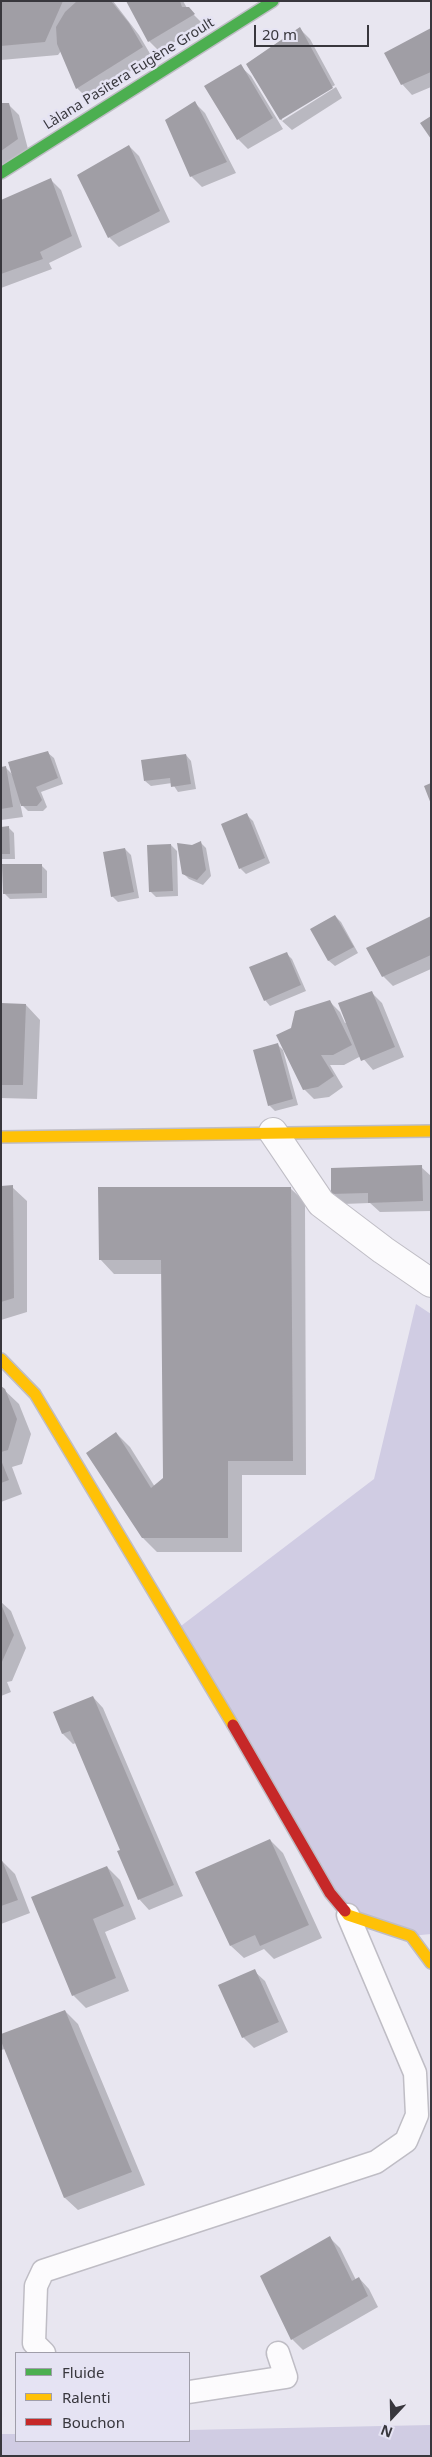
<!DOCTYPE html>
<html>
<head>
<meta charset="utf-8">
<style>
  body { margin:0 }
  #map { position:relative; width:432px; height:2457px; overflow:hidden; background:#e8e6f0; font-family:"Noto Sans",sans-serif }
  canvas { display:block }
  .frame { position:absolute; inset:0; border:2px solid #38373d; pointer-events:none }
  .legend { position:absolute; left:15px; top:2352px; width:175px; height:90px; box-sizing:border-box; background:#e5e3f3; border:1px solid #a09eaa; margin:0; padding:6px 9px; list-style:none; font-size:15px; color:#38373d }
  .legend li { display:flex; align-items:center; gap:10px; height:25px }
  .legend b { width:25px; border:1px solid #a09eaa }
  .north { position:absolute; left:367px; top:2392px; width:50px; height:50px; -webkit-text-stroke:4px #e5e3f3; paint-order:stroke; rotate:201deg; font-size:14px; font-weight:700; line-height:20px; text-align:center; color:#38373d }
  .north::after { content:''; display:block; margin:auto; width:18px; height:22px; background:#38373d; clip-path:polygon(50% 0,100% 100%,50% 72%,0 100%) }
  .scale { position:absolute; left:254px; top:25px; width:115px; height:22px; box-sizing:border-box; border:2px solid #38373d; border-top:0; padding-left:6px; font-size:15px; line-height:18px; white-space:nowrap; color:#38373d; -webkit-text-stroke:4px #e5e3f3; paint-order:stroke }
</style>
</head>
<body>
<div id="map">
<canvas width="432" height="2457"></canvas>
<div class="frame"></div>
<ul class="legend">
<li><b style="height:6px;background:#4caf50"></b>Fluide</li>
<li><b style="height:6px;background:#ffc107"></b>Ralenti</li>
<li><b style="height:6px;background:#c62828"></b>Bouchon</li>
</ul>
<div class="north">N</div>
<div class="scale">20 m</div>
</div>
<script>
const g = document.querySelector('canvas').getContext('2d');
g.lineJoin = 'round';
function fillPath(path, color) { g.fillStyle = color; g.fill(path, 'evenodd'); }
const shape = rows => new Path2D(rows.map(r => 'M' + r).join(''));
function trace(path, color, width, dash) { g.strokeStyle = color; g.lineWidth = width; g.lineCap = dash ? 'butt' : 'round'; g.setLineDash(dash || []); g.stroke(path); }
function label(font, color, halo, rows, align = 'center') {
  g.font = font + ' "Noto Sans",sans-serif'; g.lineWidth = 5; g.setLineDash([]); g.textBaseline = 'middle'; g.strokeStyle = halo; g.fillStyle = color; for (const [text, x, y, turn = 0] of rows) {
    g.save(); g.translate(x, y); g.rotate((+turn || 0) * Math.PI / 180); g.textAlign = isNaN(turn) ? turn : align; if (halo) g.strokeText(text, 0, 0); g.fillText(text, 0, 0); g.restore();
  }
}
fillPath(shape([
  [416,1304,431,1314,431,1934,411,1936,348,1915,177,1629,374,1479],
  [431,2425,431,2456,1,2456,1,2434,16,2434,16,2441,189,2441,189,2430]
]), '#d0cce3');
fillPath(shape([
  [1,1,113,1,139,35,152,57,88,99,77,88,61,51,58,55,1,60],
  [127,1,183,1,187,8,204,25,159,51,149,41],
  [300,29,310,39,335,85,282,118,282,121,247,65],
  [431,30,431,87,412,95,402,84],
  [240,66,251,76,283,129,248,149,238,139],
  [336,87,342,98,292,130,282,121],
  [195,103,205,113,236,173,202,187,191,176],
  [1,104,9,105,19,115,28,149,1,167],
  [129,146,139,156,170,222,119,247,109,237],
  [50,179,61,190,82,247,49,263,52,269,1,288,1,201],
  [48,753,54,758,63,784,41,792,47,807,43,811,28,811,20,803,23,817,1,820,1,768,5,767,13,775],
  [186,755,191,761,196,789,178,792,172,783,151,786,145,781],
  [247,815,253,821,270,863,246,874,240,868],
  [8,827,14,833,15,859,1,859,1,828],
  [201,843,206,848,211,876,203,885,189,879,183,873,192,846],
  [171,845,177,851,178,896,156,897,150,891],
  [125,849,131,855,139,898,118,902,112,896],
  [41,865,47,871,47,898,10,899,4,893],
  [335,916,341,922,358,953,335,966,329,961,312,930],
  [431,917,431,969,393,986,383,976],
  [286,953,292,959,306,991,270,1006,265,1000],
  [371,992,382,1003,404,1057,373,1070,361,1056,344,1065,330,1065,343,1087,329,1097,314,1099,304,1089,292,1029,330,1002,340,1012,345,1023,347,1022],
  [1,1004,26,1005,40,1020,37,1099,1,1098],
  [277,1044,283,1050,298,1105,275,1111,269,1105],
  [421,1167,431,1176,431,1211,380,1212,370,1203,343,1204,333,1193],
  [1,1187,12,1187,27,1201,27,1312,1,1320],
  [290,1188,305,1202,306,1475,242,1475,242,1552,157,1552,143,1538,116,1433,130,1447,155,1487,164,1479,163,1274,114,1274,100,1259],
  [1,1387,19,1404,31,1434,22,1464,12,1467,22,1494,1,1502],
  [1,1602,11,1611,26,1648,12,1681,7,1682,11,1692,1,1696],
  [93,1697,103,1708,183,1896,149,1910,139,1899,121,1850,76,1743,73,1744,63,1734,54,1713],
  [270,1840,283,1853,322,1938,274,1959,264,1949,244,1958,231,1946],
  [1,1860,15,1874,30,1913,1,1924],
  [107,1867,120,1880,136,1919,105,1932,129,1991,86,2008,73,1995,32,1898],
  [254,1971,265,1981,288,2032,254,2048,243,2037,220,1986],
  [65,2011,78,2024,145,2185,78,2210,65,2198,5,2049,1,2050,1,2036],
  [330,2238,340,2248,356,2280,359,2278,369,2289,378,2307,303,2350,292,2339,262,2277]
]), '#0003');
fillPath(shape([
  [1,1,63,1,45,42,1,46],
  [77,1,111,1,129,23,143,47,76,89,57,44,56,27,65,12],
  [126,1,180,1,182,7,189,7,195,14,148,42],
  [300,27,333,88,280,120,246,64],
  [431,28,431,72,401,85,384,53],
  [241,64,273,118,237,140,204,86],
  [195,101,227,162,190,177,165,120],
  [1,103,9,103,18,139,1,151],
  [431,116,431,139,420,123],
  [129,145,160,211,108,238,77,175],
  [51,178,72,236,40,252,43,259,1,274,1,200],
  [48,751,58,778,36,787,42,800,37,806,21,806,8,762],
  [186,754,191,784,171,787,170,778,144,781,141,760],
  [6,766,13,807,1,809,1,767],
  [431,783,431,804,424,786],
  [247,813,265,858,239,869,221,824],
  [9,826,10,854,1,854,1,827],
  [201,841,206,870,197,880,182,874,177,843,192,845],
  [171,844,173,891,149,892,147,845],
  [125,848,134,892,111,897,103,852],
  [2,864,42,864,42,893,3,894],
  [335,915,354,947,328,961,310,929],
  [431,916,431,955,382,977,366,948],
  [287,952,301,985,264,1001,249,967],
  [372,991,395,1047,361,1061,338,1003],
  [330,1000,352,1045,333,1055,321,1055,334,1076,318,1087,303,1090,276,1035,291,1028,295,1011],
  [1,1003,26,1004,23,1085,1,1085],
  [278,1043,293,1099,268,1106,253,1050],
  [422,1165,423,1201,368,1203,368,1193,331,1194,331,1168],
  [13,1185,14,1298,1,1302,1,1186],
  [98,1187,291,1187,293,1461,228,1461,228,1538,142,1538,86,1453,116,1432,151,1488,163,1478,161,1260,99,1260],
  [1,1386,5,1389,17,1419,8,1450,1,1452],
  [1,1460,9,1480,1,1483],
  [1,1604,14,1635,1,1664],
  [93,1696,174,1885,138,1900,117,1851,120,1850,70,1731,62,1734,53,1712],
  [270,1839,309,1925,260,1946,255,1935,230,1946,195,1872],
  [1,1858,18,1900,1,1906],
  [107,1866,124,1906,93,1919,116,1978,72,1996,31,1897],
  [255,1969,279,2022,242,2038,218,1985],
  [65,2010,132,2172,64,2198,1,2041,1,2034],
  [330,2236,352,2281,359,2277,368,2296,291,2340,260,2276]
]), '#a09ea5');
const lane = shape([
  [44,2353,34,2343,36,2286,43,2271,376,2162,406,2141,417,2115,415,2073,348,1915],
  [189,2392,286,2377,278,2353]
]);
const street = shape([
  [273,1132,321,1203,383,1250,431,1283]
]);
const fast = shape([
  [1,173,273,1]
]);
const slow = shape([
  [1,1137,431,1131],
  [1,1359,35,1394,233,1725],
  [345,1911,348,1915,411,1936,431,1963]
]);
const jam = shape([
  [233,1725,330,1893,345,1911]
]);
trace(lane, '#bfbdc5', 25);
trace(street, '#bfbdc5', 30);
trace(fast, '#bfbdc5', 14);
trace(slow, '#bfbdc5', 14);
trace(jam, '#bfbdc5', 14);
trace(lane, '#fcfbfd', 22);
trace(street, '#fcfbfd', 28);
trace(fast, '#4caf50', 11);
trace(slow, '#ffc107', 11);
trace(jam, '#c62828', 11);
label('14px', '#38373d', '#e5e3f3', [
  ["Làlana Pasitera Eugène Groult",129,74,-32]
]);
</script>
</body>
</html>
